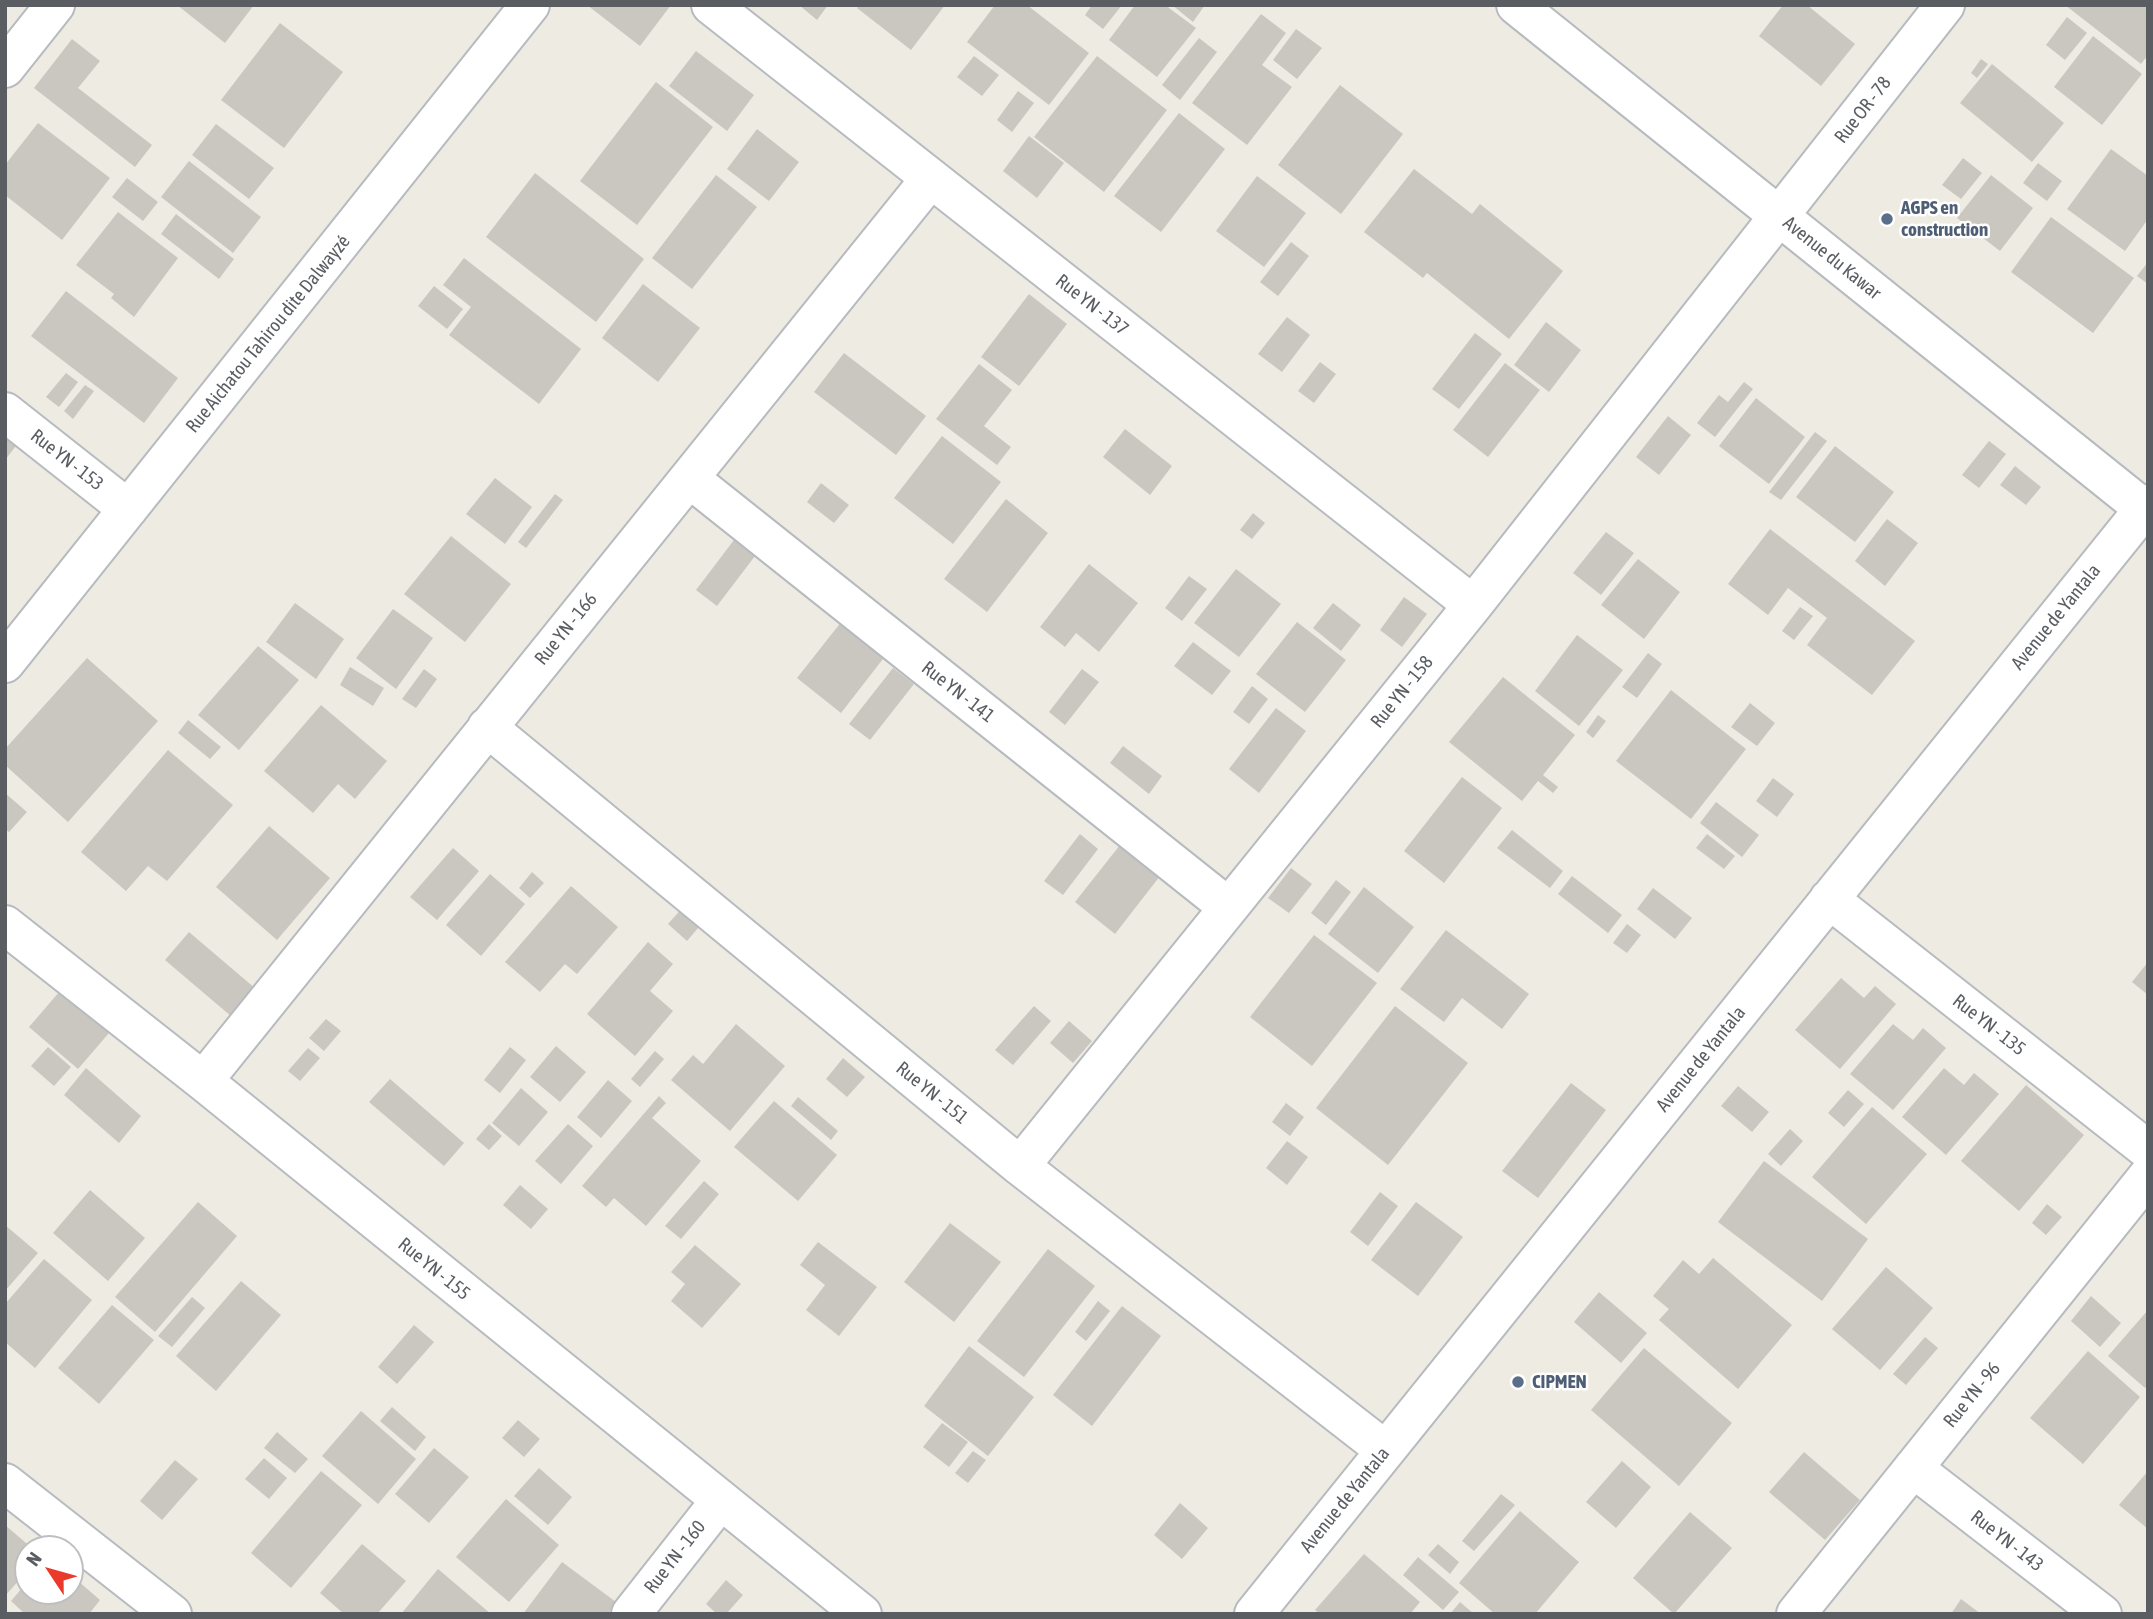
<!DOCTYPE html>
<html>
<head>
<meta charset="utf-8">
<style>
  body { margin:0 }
  #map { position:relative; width:2153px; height:1619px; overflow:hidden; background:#edebe2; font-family:"Asap Condensed",sans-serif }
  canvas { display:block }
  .frame { position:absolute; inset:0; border:7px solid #5a5e63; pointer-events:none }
  .north { position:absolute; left:14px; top:1535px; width:70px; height:70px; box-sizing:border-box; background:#fff; border:2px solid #bdbfc1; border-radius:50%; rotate:306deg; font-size:19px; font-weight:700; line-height:28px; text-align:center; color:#5a5e63 }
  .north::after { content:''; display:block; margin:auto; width:24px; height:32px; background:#e93a2c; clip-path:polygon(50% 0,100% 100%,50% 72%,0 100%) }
</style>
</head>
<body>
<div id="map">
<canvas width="2153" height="1619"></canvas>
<div class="frame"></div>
<div class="north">N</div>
</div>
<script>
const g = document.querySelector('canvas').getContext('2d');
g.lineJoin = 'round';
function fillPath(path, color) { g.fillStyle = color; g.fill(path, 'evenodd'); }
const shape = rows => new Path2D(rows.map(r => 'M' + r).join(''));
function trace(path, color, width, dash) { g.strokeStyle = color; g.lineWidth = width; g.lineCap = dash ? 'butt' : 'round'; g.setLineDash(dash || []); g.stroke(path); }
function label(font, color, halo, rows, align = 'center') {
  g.font = font + ' "Asap Condensed",sans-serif'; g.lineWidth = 5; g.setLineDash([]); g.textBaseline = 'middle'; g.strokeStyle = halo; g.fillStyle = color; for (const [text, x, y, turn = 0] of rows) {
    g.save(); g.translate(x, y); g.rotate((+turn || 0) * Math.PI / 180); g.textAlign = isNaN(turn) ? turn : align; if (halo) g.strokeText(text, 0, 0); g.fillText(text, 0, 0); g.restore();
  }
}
fillPath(shape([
  [177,5,254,5,225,43],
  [587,5,671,5,640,46],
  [799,5,828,5,817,20],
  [859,5,945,5,911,50,857,8],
  [995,5,1027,5,1089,53,1049,105,967,42],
  [1092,5,1122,5,1103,29,1085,15],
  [1135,5,1165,5,1196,28,1157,77,1109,40],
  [1172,5,1205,5,1193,22],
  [1783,5,1807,5,1855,44,1821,86,1759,36],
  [2065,5,2148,5,2148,55,2141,64],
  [1261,14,1286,33,1262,65,1292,87,1247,145,1192,103],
  [2067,17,2087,33,2065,60,2046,45],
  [280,23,343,72,284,148,221,100],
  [1296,29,1322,48,1297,79,1273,60],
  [2093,36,2142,74,2102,125,2054,87],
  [1199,38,1217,52,1180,100,1162,85],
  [72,39,100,61,78,88,152,145,135,167,34,88],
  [696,51,754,95,727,131,669,86],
  [974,56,999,75,982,96,957,77],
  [1097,56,1167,110,1104,192,1034,137],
  [1981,59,1988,64,1977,78,1971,73],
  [1992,64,2064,123,2032,162,1960,103],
  [656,82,713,127,637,225,580,181],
  [1340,85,1403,134,1341,214,1278,165],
  [1018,91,1034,103,1012,132,997,120],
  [1179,113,1225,149,1161,232,1114,196],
  [38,123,110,178,62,240,5,195,5,165],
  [216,124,274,168,249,199,192,155],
  [757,129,799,162,769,201,727,169],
  [1029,136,1064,163,1037,198,1003,171],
  [2111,149,2148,176,2148,219,2125,251,2067,209],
  [1963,158,1982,173,1961,199,1942,185],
  [189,161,261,217,233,253,161,197],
  [2038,163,2062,181,2047,201,2023,183],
  [1414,169,1472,214,1480,204,1563,271,1509,339,1427,273,1423,278,1364,232],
  [535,173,644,259,596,322,486,237],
  [716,175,757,207,692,289,652,258],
  [1991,175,2033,208,2000,251,1957,218],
  [1257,176,1306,213,1264,267,1216,231],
  [127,178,158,202,143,221,112,197],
  [118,212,178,258,134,317,111,298,114,294,76,265],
  [176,214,234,259,219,279,161,234],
  [2051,217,2134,278,2093,333,2011,272],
  [1291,242,1309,256,1278,296,1260,282],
  [464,258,581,349,539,404,449,335,471,307,443,285],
  [2148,262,2148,284,2137,276],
  [643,284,700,328,658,382,602,338],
  [434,286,463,309,447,329,418,306],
  [66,291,178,378,144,423,31,336],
  [1029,294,1067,324,1019,386,981,357],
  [1287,317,1310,335,1282,372,1258,354],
  [1546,322,1581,350,1549,392,1514,365],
  [1475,333,1502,354,1459,409,1432,389],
  [844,353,926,416,896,455,814,392],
  [1320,362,1336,374,1314,403,1298,391],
  [1505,363,1540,390,1488,457,1453,430],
  [979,364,1012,390,984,426,1011,447,997,465,936,419],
  [66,373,78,382,59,407,46,397],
  [1744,382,1753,389,1715,437,1697,423,1719,395,1728,402],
  [85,385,94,391,73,419,64,411],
  [1756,398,1805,437,1769,484,1719,446],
  [1668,416,1691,435,1659,475,1636,457],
  [1125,429,1172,466,1150,495,1103,457],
  [1815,432,1827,441,1781,500,1769,492],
  [942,436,1001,482,953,544,894,498],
  [5,438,16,446,5,460],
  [1989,441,2006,454,1979,488,1962,475],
  [1835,446,1894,492,1855,542,1796,497],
  [2015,466,2041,487,2026,505,2000,485],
  [495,478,532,507,505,544,466,514],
  [821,483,849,505,834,523,807,502],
  [555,494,563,500,526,548,518,542],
  [1006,499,1048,533,987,612,944,579],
  [1253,513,1265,523,1252,539,1240,530],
  [1887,519,1918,543,1885,586,1855,561],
  [1770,529,1915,641,1872,695,1807,645,1827,618,1788,588,1768,615,1728,584],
  [1606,532,1634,553,1601,595,1573,573],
  [451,536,511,584,465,642,404,594],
  [734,540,755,556,717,606,696,590],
  [1638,559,1680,592,1644,639,1601,605],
  [1089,564,1138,603,1099,652,1076,633,1065,647,1040,627],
  [1236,569,1281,604,1239,657,1194,623],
  [1189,576,1207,589,1182,621,1165,608],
  [1404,597,1427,614,1402,647,1380,630],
  [295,603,344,639,316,679,266,642],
  [1333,603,1361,625,1341,651,1313,628],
  [1800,607,1813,616,1794,640,1782,631],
  [393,609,433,638,396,689,356,658],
  [842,621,886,655,841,713,797,678],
  [1297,622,1346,660,1305,712,1256,674],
  [1577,635,1623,670,1579,726,1535,691],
  [1193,642,1231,671,1212,695,1174,666],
  [258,646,299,680,239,750,198,715],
  [1648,653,1662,664,1637,698,1622,687],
  [87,658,158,721,68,822,5,765,5,749],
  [350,667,384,688,373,706,340,685],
  [893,668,914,684,870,740,849,724],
  [424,669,437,679,416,708,402,699],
  [1082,669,1099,682,1065,725,1049,712],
  [1503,677,1575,735,1543,775,1558,787,1553,793,1538,781,1522,801,1449,742],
  [1252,686,1268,699,1249,724,1233,712],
  [1671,690,1746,749,1691,819,1616,761],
  [1750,703,1775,723,1757,746,1731,727],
  [321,705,387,761,355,799,338,784,313,813,264,771],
  [1276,708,1306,731,1259,793,1229,769],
  [1598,715,1606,721,1593,738,1586,732],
  [188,720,221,747,210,759,178,733],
  [1123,746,1162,776,1149,794,1110,763],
  [168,750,233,805,167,881,148,866,126,891,81,852],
  [1462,777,1502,808,1444,883,1404,851],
  [1773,778,1794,794,1777,817,1756,801],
  [5,793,27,812,9,832,5,829],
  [1716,802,1759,835,1742,857,1700,823],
  [269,826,330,878,277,940,216,887],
  [1512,830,1563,871,1550,888,1497,848],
  [1080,834,1098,849,1063,895,1044,881],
  [1707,834,1735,856,1724,869,1696,848],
  [1120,845,1160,876,1115,934,1075,902],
  [453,848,479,871,437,920,410,897],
  [1291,868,1312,884,1289,913,1268,898],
  [532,872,544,883,530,898,519,888],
  [490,874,525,904,481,956,446,925],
  [1572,876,1622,915,1608,933,1558,894],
  [1336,880,1351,892,1326,925,1311,913],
  [571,886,618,927,577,974,565,964,540,992,505,962],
  [1364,887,1414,927,1378,973,1328,934],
  [1653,888,1692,918,1675,939,1637,909],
  [685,905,704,921,687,941,668,924],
  [1627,924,1641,935,1627,953,1613,943],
  [1446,930,1529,994,1502,1029,1462,998,1444,1022,1400,989],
  [189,932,256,989,232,1017,165,960],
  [1314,935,1377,983,1312,1066,1250,1017],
  [648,942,673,964,650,991,673,1011,635,1056,587,1014],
  [2148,962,2148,995,2132,982],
  [1841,978,1864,998,1875,986,1896,1004,1840,1069,1795,1030],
  [60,991,109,1033,78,1069,29,1027],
  [1034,1006,1051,1021,1013,1065,995,1050],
  [1395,1006,1468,1063,1388,1165,1316,1108],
  [326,1019,341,1031,324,1051,309,1038],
  [1069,1021,1092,1041,1073,1063,1050,1043],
  [736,1024,785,1066,730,1131,671,1080,693,1055,703,1064],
  [1893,1024,1913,1040,1923,1028,1946,1048,1893,1110,1850,1074],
  [556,1046,586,1072,560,1102,530,1077],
  [48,1047,71,1067,54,1086,31,1066],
  [510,1047,526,1060,500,1093,484,1080],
  [308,1048,320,1058,300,1081,288,1071],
  [655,1051,664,1059,640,1087,631,1079],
  [843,1058,865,1077,847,1097,826,1079],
  [86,1068,141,1116,119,1143,64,1095],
  [1944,1068,1964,1085,1974,1073,1999,1094,1946,1155,1902,1117],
  [390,1079,464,1143,444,1166,369,1102],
  [608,1080,632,1101,601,1138,577,1117],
  [1571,1083,1606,1110,1538,1198,1502,1171],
  [2026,1085,2084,1135,2019,1211,1961,1161],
  [1738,1086,1769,1112,1752,1132,1721,1106],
  [521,1088,548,1112,519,1146,492,1123],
  [1848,1090,1864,1104,1844,1127,1828,1113],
  [659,1096,666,1103,652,1118,701,1161,646,1226,614,1198,606,1207,582,1186],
  [798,1097,838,1131,831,1140,791,1106],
  [774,1101,837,1155,798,1201,734,1147],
  [1286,1103,1304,1117,1290,1136,1272,1122],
  [1872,1107,1927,1154,1866,1224,1812,1177],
  [489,1124,502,1136,489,1150,476,1139],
  [568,1124,593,1146,561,1184,535,1161],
  [1790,1129,1803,1141,1781,1166,1768,1154],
  [1287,1141,1308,1157,1287,1185,1266,1168],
  [1764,1161,1868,1239,1822,1301,1718,1222],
  [704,1181,719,1194,681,1239,665,1226],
  [520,1185,548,1209,531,1229,503,1205],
  [90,1190,145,1238,108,1281,53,1233],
  [1380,1192,1398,1206,1368,1246,1350,1232],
  [198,1202,237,1236,155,1332,115,1297],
  [1416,1202,1463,1237,1418,1296,1371,1260],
  [2047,1204,2062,1217,2046,1235,2032,1223],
  [950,1223,1001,1262,954,1322,904,1282],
  [5,1225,38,1253,5,1291],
  [818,1242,877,1287,839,1336,806,1310,825,1285,800,1265],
  [695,1245,741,1284,702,1328,671,1301,685,1284,671,1272],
  [1048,1249,1095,1286,1024,1377,977,1341],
  [1713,1258,1792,1325,1738,1389,1659,1320,1669,1309,1653,1296,1683,1260,1699,1274],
  [44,1259,92,1300,35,1368,5,1342,5,1304],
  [1886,1267,1933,1308,1880,1370,1832,1329],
  [241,1281,281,1315,216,1391,176,1356],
  [1599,1292,1647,1333,1621,1363,1574,1322],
  [2091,1296,2121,1323,2100,1347,2071,1321],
  [192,1297,205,1308,172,1347,158,1336],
  [1098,1301,1110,1311,1086,1341,1075,1332],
  [112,1305,154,1340,99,1404,58,1368],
  [1122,1306,1161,1336,1092,1426,1053,1395],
  [2148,1310,2148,1385,2145,1388,2108,1356],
  [414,1325,434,1342,397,1384,378,1367],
  [1925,1337,1938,1348,1906,1385,1893,1374],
  [969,1346,1034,1397,988,1456,924,1406],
  [1644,1348,1732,1423,1679,1486,1591,1410],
  [2088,1351,2140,1397,2083,1464,2030,1418],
  [392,1407,426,1437,415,1451,380,1421],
  [361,1411,416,1459,378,1504,322,1456],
  [518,1420,540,1439,524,1457,502,1438],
  [942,1423,968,1442,949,1467,923,1447],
  [277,1432,308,1459,295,1473,264,1448],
  [434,1448,469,1477,429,1523,395,1494],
  [973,1451,986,1460,968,1483,955,1473],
  [1804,1452,1860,1500,1825,1540,1769,1492],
  [264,1458,287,1478,269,1499,245,1479],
  [175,1460,198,1479,162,1520,140,1501],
  [1622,1461,1651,1487,1616,1528,1586,1502],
  [539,1468,572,1497,548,1525,514,1496],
  [321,1471,362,1505,291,1588,251,1553],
  [2148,1471,2148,1529,2119,1505],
  [1501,1494,1515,1505,1474,1551,1462,1541],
  [506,1499,559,1545,509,1602,456,1557],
  [1180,1503,1208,1528,1182,1559,1154,1535],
  [1520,1511,1579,1562,1535,1614,1495,1614,1459,1583],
  [1690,1512,1732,1548,1674,1614,1633,1578],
  [5,1525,33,1549,28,1549,28,1570,5,1596],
  [362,1544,406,1581,377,1614,344,1614,320,1593],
  [1438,1544,1459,1562,1450,1574,1428,1555],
  [1364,1554,1420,1602,1410,1614,1320,1614,1315,1610],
  [1418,1557,1459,1592,1443,1610,1403,1575],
  [562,1562,616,1602,608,1614,523,1614],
  [438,1569,491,1614,401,1614],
  [70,1574,100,1600,89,1614,25,1614,11,1601,28,1581,28,1591,70,1591],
  [726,1580,743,1595,726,1614,717,1614,706,1604],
  [1961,1599,1981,1614,1951,1614],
  [1460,1602,1474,1614,1450,1614]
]), '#cac7c1');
const minor = shape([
  [711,5,1473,605],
  [1516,5,2148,512],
  [5,68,55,5],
  [5,412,128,509],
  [689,478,1228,907],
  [5,663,530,5],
  [487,727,1020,1166,1385,1450],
  [1829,899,2148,1150],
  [5,925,203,1081,862,1614],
  [203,1081,931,178],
  [1020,1166,1473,605,1945,5],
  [1913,1468,2102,1614],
  [5,1483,172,1614],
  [631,1614,720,1501],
  [1254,1614,2148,504],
  [1796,1614,2148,1176]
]);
trace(minor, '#b7babf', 42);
trace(minor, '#fff', 38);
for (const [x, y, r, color] of [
  [1887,219,7,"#5c6f8a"],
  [1518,1382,7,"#5c6f8a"]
]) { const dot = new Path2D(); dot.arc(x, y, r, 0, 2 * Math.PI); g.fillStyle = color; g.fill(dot); trace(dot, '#fff', 2.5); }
label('19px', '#5a5e63', '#fff', [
  ["Rue OR - 78",1863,110,-52],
  ["Avenue du Kawar",1832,258,39],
  ["Rue YN - 137",1092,305,38],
  ["Rue Aichatou Tahirou dite Dalwayzé",268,334,-51],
  ["Rue YN - 153",67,460,38],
  ["Avenue de Yantala",2056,617,-51],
  ["Rue YN - 166",566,629,-51],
  ["Rue YN - 141",958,692,38],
  ["Rue YN - 158",1402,692,-51],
  ["Rue YN - 135",1989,1025,38],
  ["Avenue de Yantala",1701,1059,-51],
  ["Rue YN - 151",932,1093,39],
  ["Rue YN - 155",434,1269,39],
  ["Rue YN - 96",1972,1395,-51],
  ["Avenue de Yantala",1345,1500,-51],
  ["Rue YN - 143",2007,1541,38],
  ["Rue YN - 160",675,1557,-52]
]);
label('bold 19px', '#4e5e75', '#fff', [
  ["AGPS en",1901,208],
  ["construction",1901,230],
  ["CIPMEN",1532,1382]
], 'left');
</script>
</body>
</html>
